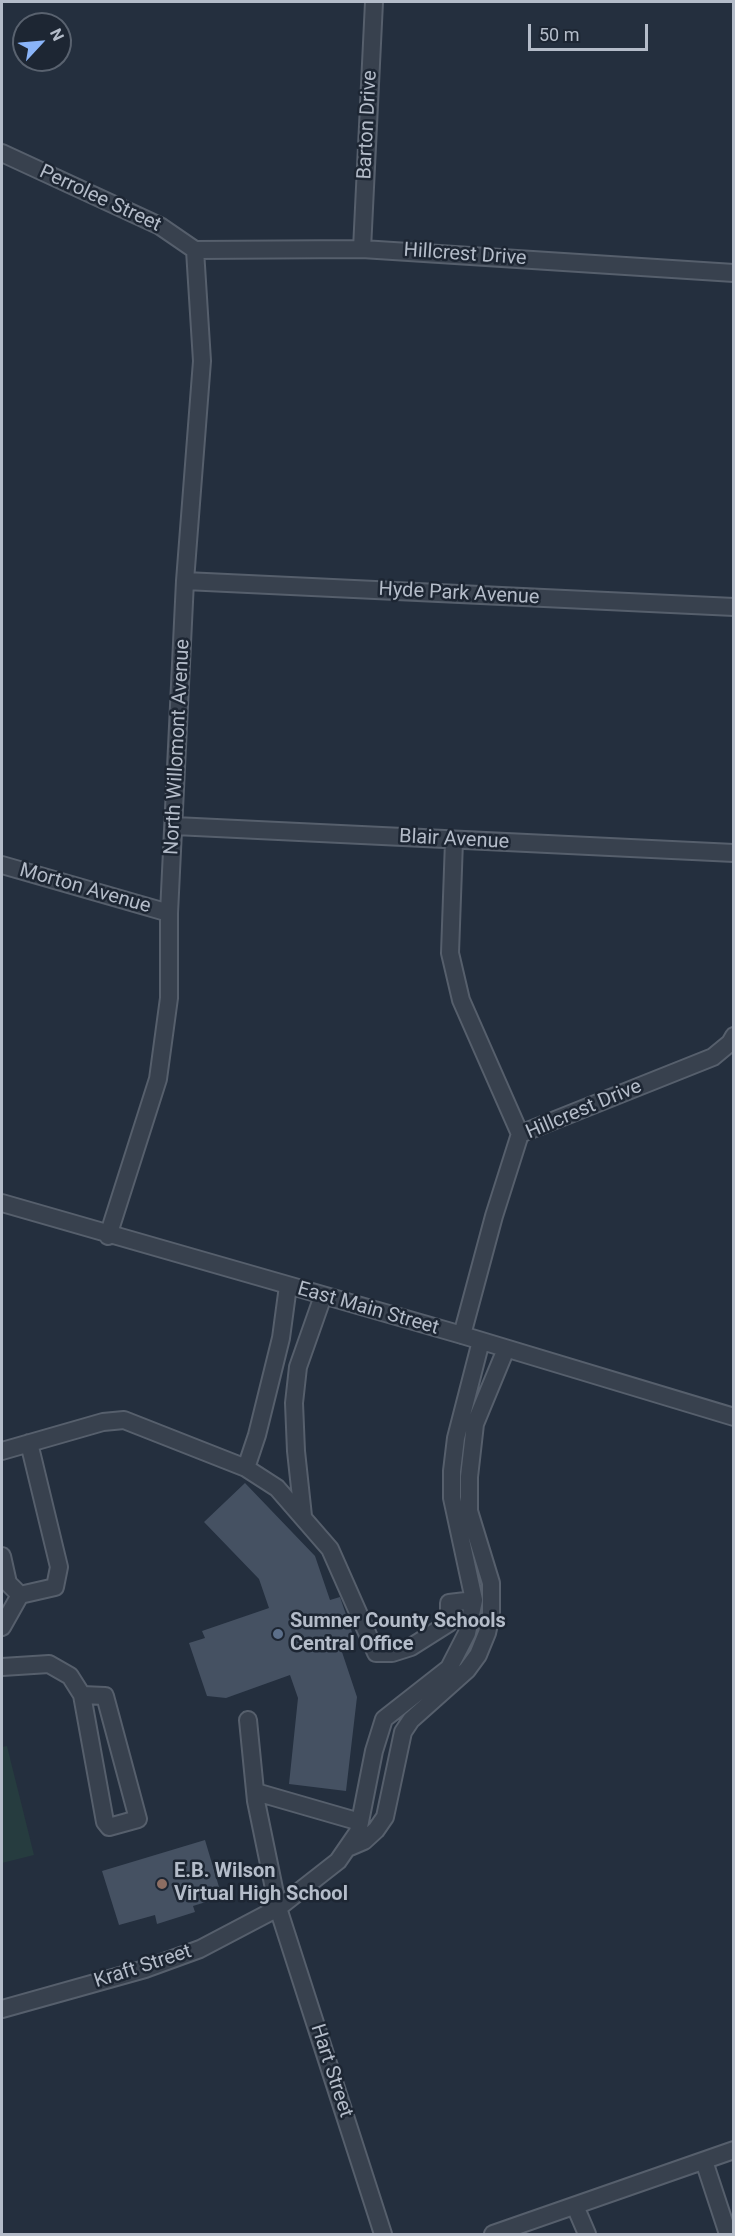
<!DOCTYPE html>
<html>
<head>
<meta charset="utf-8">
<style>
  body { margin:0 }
  #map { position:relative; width:735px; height:2236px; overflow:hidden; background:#242f3e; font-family:Roboto,sans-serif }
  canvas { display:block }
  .frame { position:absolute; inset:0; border:3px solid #b4bcc9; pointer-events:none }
  .north { position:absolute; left:12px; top:12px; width:60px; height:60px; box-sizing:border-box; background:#1d2633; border:2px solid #59626f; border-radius:50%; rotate:64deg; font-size:16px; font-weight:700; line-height:24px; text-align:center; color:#b4bcc9 }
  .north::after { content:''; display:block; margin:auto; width:21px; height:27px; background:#8ab4f8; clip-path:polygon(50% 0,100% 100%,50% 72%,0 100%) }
  .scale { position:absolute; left:528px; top:24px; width:120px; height:27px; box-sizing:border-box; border:3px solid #b4bcc9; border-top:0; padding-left:8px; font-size:18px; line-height:21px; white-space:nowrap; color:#b4bcc9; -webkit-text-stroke:4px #1d2633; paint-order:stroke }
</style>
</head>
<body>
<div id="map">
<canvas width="735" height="2236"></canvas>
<div class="frame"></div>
<div class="north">N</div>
<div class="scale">50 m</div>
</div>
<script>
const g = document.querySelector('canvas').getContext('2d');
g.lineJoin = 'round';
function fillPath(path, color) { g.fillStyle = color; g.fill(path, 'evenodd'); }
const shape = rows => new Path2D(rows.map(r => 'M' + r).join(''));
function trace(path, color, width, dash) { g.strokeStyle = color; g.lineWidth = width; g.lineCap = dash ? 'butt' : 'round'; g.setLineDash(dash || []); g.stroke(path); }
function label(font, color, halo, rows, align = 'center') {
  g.font = font + ' Roboto,sans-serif'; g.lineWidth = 5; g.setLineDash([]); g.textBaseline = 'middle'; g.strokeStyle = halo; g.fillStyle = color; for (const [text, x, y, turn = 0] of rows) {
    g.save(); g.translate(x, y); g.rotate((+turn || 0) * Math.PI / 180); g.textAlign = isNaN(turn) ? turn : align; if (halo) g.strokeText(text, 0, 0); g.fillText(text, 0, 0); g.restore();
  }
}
fillPath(shape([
  [7,1746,34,1855,2,1863,2,1747]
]), '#263c3f');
fillPath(shape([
  [245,1483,315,1556,330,1600,340,1597,356,1644,341,1649,357,1697,346,1791,289,1784,298,1698,290,1675,226,1698,207,1696,189,1643,205,1638,202,1631,269,1608,259,1579,204,1522],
  [205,1840,222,1897,193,1906,195,1912,157,1924,155,1915,119,1925,102,1871]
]), '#455162');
const minor = shape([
  [2,153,160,226,195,250],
  [362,249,374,2],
  [195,250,362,249,734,273],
  [185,581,734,607],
  [175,826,734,853],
  [454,841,450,953,461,1000,520,1134],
  [2,865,169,913],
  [2,1203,462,1335,734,1417],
  [108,1236,158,1079,169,998,169,913,185,581,202,361,195,250],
  [462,1335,494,1216,520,1134,713,1057,730,1043,734,1036],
  [2,1451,103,1422,124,1420,246,1468,277,1488,330,1549,376,1653,392,1653,411,1647,449,1623,449,1603,474,1600],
  [246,1468,257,1435,281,1338,288,1286],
  [303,1516,296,1451,294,1403,298,1367,323,1296],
  [2,1556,8,1583,20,1595,55,1587,59,1567,29,1443],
  [2,1627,20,1595],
  [2,1667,49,1664,70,1676,82,1695,105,1822,109,1827,138,1819,105,1696,82,1695],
  [248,1720,256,1801,278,1908,383,2234],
  [256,1792,360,1822],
  [350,1847,364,1841,376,1830,385,1817,403,1732,411,1720,467,1670,478,1655,487,1633,491,1615,491,1583,469,1511,469,1477,475,1424,506,1349],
  [2,2009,145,1969,200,1949,278,1908,338,1861,358,1832,374,1751,384,1719,449,1668,467,1633,474,1600,452,1498,452,1471,456,1438,481,1341],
  [704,2161,728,2234],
  [575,2206,587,2234],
  [493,2234,734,2150]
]);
trace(minor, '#565f6c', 20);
trace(minor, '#38414e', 16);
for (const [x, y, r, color] of [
  [278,1634,6,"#5c6f8a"],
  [162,1884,6,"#8d6e63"]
]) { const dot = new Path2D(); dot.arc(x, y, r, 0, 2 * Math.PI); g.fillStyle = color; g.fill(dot); trace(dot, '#1d2633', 2); }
label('20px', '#b4bcc9', '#1d2633', [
  ["Barton Drive",368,125,-87],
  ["Perrolee Street",100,199,25],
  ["Hillcrest Drive",465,255,4],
  ["Hyde Park Avenue",459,594,3],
  ["North Willomont Avenue",178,747,-87],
  ["Blair Avenue",454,840,3],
  ["Morton Avenue",85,889,16],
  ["Hillcrest Drive",584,1110,-23],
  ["East Main Street",368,1309,16],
  ["Kraft Street",143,1967,-18],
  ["Hart Street",331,2071,72]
]);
label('bold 20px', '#b4bcc9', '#1d2633', [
  ["Sumner County Schools",290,1622],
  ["Central Office",290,1645],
  ["E.B. Wilson",174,1872],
  ["Virtual High School",174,1895]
], 'left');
</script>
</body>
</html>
